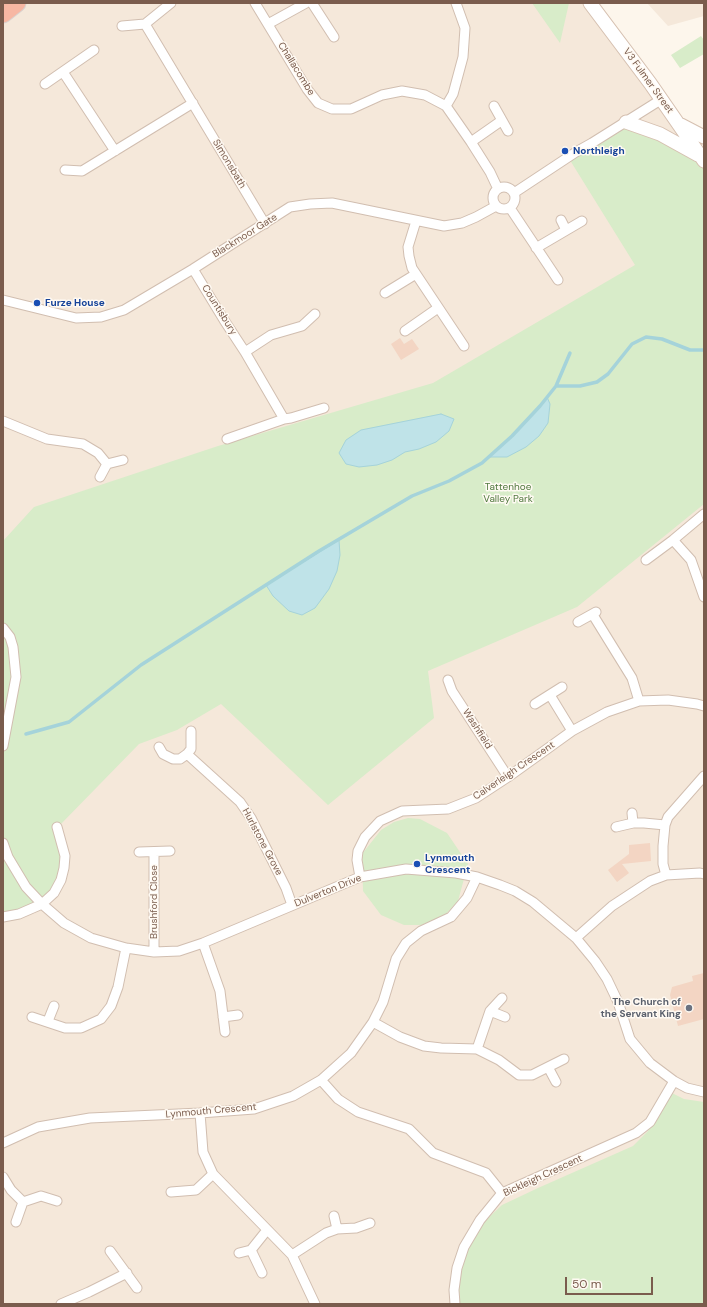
<!DOCTYPE html>
<html>
<head>
<meta charset="utf-8">
<style>
  body { margin:0 }
  #map { position:relative; width:707px; height:1307px; overflow:hidden; background:#fdf6ec; font-family:"DM Sans",sans-serif }
  canvas { display:block }
  .frame { position:absolute; inset:0; border:4px solid #7a5c4d; pointer-events:none }
  .scale { position:absolute; left:565px; top:1277px; width:88px; height:18px; box-sizing:border-box; border:2px solid #7a5c4d; border-top:0; padding-left:5px; font-size:12px; line-height:14px; white-space:nowrap; color:#7a5c4d; -webkit-text-stroke:3px #fffaf3; paint-order:stroke }
</style>
</head>
<body>
<div id="map">
<canvas width="707" height="1307"></canvas>
<div class="frame"></div>
<div class="scale">50 m</div>
</div>
<script>
const g = document.querySelector('canvas').getContext('2d');
g.lineJoin = 'round';
function fillPath(path, color) { g.fillStyle = color; g.fill(path, 'evenodd'); }
const shape = rows => new Path2D(rows.map(r => 'M' + r).join(''));
function trace(path, color, width, dash) { g.strokeStyle = color; g.lineWidth = width; g.lineCap = dash ? 'butt' : 'round'; g.setLineDash(dash || []); g.stroke(path); }
function label(font, color, halo, rows, align = 'center') {
  g.font = font + ' "DM Sans",sans-serif'; g.lineWidth = 3; g.setLineDash([]); g.textBaseline = 'middle'; g.strokeStyle = halo; g.fillStyle = color; for (const [text, x, y, turn = 0] of rows) {
    g.save(); g.translate(x, y); g.rotate((+turn || 0) * Math.PI / 180); g.textAlign = isNaN(turn) ? turn : align; if (halo) g.strokeText(text, 0, 0); g.fillText(text, 0, 0); g.restore();
  }
}
fillPath(shape([
  [24,3,590,3,704,161,704,1304,3,1304,3,18],
  [647,3,704,3,704,16,668,26]
]), '#f5e8da');
fillPath(shape([
  [532,3,569,3,560,43],
  [701,36,704,40,704,54,680,68,671,55],
  [626,122,704,161,704,504,577,607,428,671,434,718,328,805,221,704,177,730,139,744,58,827,65,856,61,880,42,904,3,917,3,541,34,507,218,446,433,383,635,265,568,157],
  [408,818,420,819,447,833,468,864,458,901,444,916,421,925,404,925,381,915,363,891,362,854,381,830,394,822],
  [672,1093,684,1099,704,1102,704,1304,460,1304,459,1287,462,1269,468,1249,483,1223,502,1205,538,1188,633,1146,648,1131]
]), '#d8ecc9');
const water = shape([
  [547,397,550,404,548,423,539,436,526,447,507,457,488,457,512,436,540,406,547,397],
  [441,414,454,419,449,431,436,442,419,449,405,452,392,460,377,465,359,467,346,464,339,453,346,440,361,430,441,414],
  [339,540,340,555,337,571,329,589,315,608,302,615,289,611,273,596,266,585,339,540]
]);
fillPath(water, '#bfe3e8');
trace(water, '#a5d3da', 1);
trace(shape([
  [556,386,570,353],
  [26,734,69,722,141,665,319,551,412,496,449,481,482,463,512,436,540,406,556,386,580,386,597,382,608,374,632,344,646,337,662,339,690,350,704,350]
]), '#a5d3da', 3.5);
fillPath(shape([
  [400,338,404,344,412,339,419,349,401,360,391,344],
  [650,843,651,861,622,864,629,873,617,882,608,870,629,854,629,845],
  [704,973,704,1019,678,1026,670,995,672,987,693,981,692,976]
]), '#f3d5c3');
const street = shape([
  [255,3,307,89,318,103,332,109,351,109,382,95,402,91,425,95,446,106,471,142,490,172,498,189],
  [312,3,334,37],
  [145,24,171,3],
  [268,24,306,3],
  [122,26,145,24,265,224],
  [63,72,115,151],
  [45,84,94,50],
  [446,106,453,94,463,57,465,28,456,3],
  [494,106,508,131],
  [471,142,501,121],
  [65,170,82,171,193,103],
  '493 198a11 11 0 1 1 22 0a11 11 0 1 1-22 0Z',
  [514,193,576,152,592,143,662,99],
  [510,208,558,280],
  [561,220,566,230],
  [416,221,408,247,409,256,412,268,464,346],
  [536,248,582,221],
  [193,269,224,320,245,352,284,419],
  [385,293,416,274],
  [3,300,76,318,101,317,124,310,193,269,290,207,310,204,332,203,444,226,462,223,476,217,496,206],
  [405,331,438,308],
  [245,352,271,335,302,326,315,314],
  [3,421,47,439,83,444,98,453,107,464,123,460],
  [227,439,284,419,291,418,324,408],
  [100,477,107,464],
  [673,540,691,560,704,597],
  [646,560,673,540,704,514],
  [593,615,632,678,639,701],
  [578,622,596,612],
  [3,628,10,637,13,647,16,677,3,746],
  [448,680,452,691,508,777],
  [550,695,572,731],
  [535,704,562,687],
  [159,747,163,754,173,759,180,759,187,754,191,749,191,731],
  [187,754,240,802,251,818,286,888,292,905],
  [632,813,633,823],
  [616,827,633,823,644,823,665,825],
  [3,843,8,857,26,887,42,904,64,923,91,938,126,948,154,952,179,951,203,943,360,877,406,869,456,873,477,877,500,885,515,891,533,902,576,938,595,961,607,979,618,1002,630,1039,650,1063,674,1081,687,1088,704,1092],
  [139,852,170,851],
  [154,853,154,952],
  [666,875,700,873,704,874],
  [360,877,357,860,358,851,365,837,380,821,402,811,448,809,476,798,508,777,572,731,607,712,639,701,668,700,697,704,704,706],
  [3,917,19,914,42,904,54,893,61,880,64,868,65,856,57,827],
  [576,938,612,906,650,881,666,875,663,864,663,846,665,825,668,817,704,776],
  [203,943,220,991,225,1032],
  [490,1011,505,1017],
  [32,1017,65,1028,81,1028,101,1019,111,1006,118,987,126,948],
  [223,1017,238,1015],
  [48,1021,54,1006],
  [373,1022,400,1037,424,1046,441,1048,477,1049,499,1060,519,1075,532,1075,564,1059],
  [477,1049,490,1011,502,998],
  [548,1067,556,1082],
  [321,1080,338,1099,358,1112,409,1129,433,1153,486,1173,502,1193],
  [200,1113,203,1152,213,1174,292,1255,315,1304],
  [3,1143,38,1127,90,1118,200,1113,254,1109,293,1096,321,1080,351,1053,373,1022,383,1002,396,959,406,943,421,931,451,917,467,898,477,877],
  [3,1177,11,1190,23,1202],
  [171,1192,196,1190,213,1174],
  [334,1216,337,1229],
  [16,1222,23,1202,41,1196,57,1201],
  [251,1250,262,1273],
  [110,1251,137,1288],
  [239,1253,251,1250,267,1230],
  [292,1255,326,1233,337,1229,356,1228,370,1223],
  [61,1304,89,1292,127,1273],
  [455,1304,454,1290,457,1268,464,1247,480,1220,502,1193,636,1133,650,1122,674,1081]
]);
const secondary = shape([
  [590,3,650,83,704,161],
  [626,122,660,134,698,155],
  [681,125,704,137]
]);
const highway = shape([
  [3,14,17,3]
]);
trace(street, '#d1beb0', 11);
trace(secondary, '#d6c0b0', 15);
trace(highway, '#dad1cd', 19);
trace(street, '#fff', 9);
trace(secondary, '#fff', 13);
trace(highway, '#f7b7a3', 17);
for (const [x, y, r, color] of [
  [565,151,4,"#1a4fb4"],
  [37,303,4,"#1a4fb4"],
  [417,864,4,"#1a4fb4"],
  [689,1008,4,"#6b7280"]
]) { const dot = new Path2D(); dot.arc(x, y, r, 0, 2 * Math.PI); g.fillStyle = color; g.fill(dot); trace(dot, '#fffaf3', 1.5); }
label('10px', '#7a5c4d', '#fffaf3', [
  ["Challacombe",296,69,58],
  ["V3 Fulmer Street",648,81,54],
  ["Simonsbath",229,164,59],
  ["Blackmoor Gate",245,236,-32],
  ["Countisbury",219,310,58],
  ["Washfield",477,729,57],
  ["Calverleigh Crescent",514,771,-34],
  ["Hurlstone Grove",262,842,62],
  ["Dulverton Drive",328,891,-22],
  ["Brushford Close",154,902,-90],
  ["Lynmouth Crescent",211,1111,-5],
  ["Bickleigh Crescent",543,1176,-25]
]);
label('bold 10px', '#164399', '#fffaf3', [
  ["Northleigh",573,151],
  ["Furze House",45,303],
  ["Lynmouth",425,858],
  ["Crescent",425,870]
], 'left');
label('10px', '#537a41', '#fffaf3', [
  ["Tattenhoe",508,487],
  ["Valley Park",508,499]
]);
label('bold 10px', '#5b616d', '#fffaf3', [
  ["The Church of",681,1002],
  ["the Servant King",681,1014]
], 'right');
</script>
</body>
</html>
